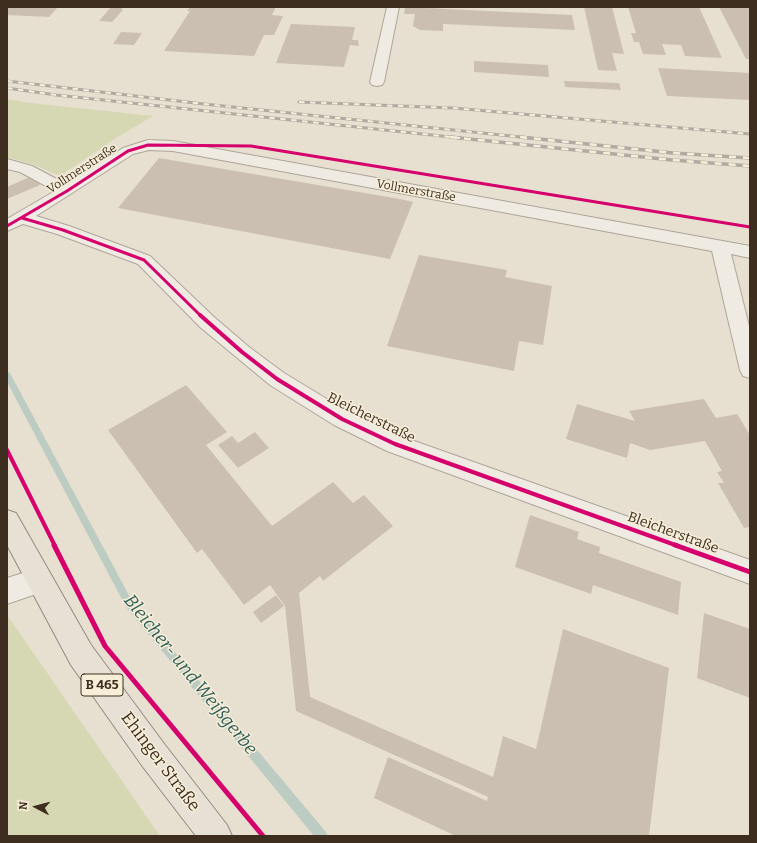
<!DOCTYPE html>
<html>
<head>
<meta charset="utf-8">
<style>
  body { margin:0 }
  #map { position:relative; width:757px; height:843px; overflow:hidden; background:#e7e0d1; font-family:Bitter,serif }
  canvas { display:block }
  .frame { position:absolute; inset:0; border:8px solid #3d2e20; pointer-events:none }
  .north { position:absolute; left:16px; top:787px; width:40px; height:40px; -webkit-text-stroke:3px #f7eed8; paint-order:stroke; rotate:276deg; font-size:11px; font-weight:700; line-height:16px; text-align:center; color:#3d2e20 }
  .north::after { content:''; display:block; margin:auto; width:14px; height:18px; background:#3d2e20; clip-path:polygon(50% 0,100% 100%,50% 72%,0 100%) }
</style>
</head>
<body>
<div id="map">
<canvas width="757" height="843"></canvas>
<div class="frame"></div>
<div class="north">N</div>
</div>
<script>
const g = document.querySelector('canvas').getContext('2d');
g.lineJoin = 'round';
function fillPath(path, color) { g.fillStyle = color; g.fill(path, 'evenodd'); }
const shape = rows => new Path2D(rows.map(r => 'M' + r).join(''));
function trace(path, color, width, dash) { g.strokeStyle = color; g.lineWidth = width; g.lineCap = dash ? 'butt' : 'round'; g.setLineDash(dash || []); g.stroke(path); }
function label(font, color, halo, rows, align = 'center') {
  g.font = font + ' Bitter,serif'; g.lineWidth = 3; g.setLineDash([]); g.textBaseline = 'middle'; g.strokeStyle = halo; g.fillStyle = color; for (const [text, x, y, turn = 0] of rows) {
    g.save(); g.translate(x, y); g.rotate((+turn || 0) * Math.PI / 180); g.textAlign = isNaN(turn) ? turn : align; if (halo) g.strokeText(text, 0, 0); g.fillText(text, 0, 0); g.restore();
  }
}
fillPath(shape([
  [7,99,31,103,153,116,116,138,60,176,32,164,7,157],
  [7,615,160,836,7,836]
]), '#d6d7b3');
fillPath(shape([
  [7,372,10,373,132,601,326,832,328,836,314,836,126,607,7,382,7,372]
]), '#bcccc2');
fillPath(shape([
  [7,7,58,7,49,17,7,15],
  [111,7,123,8,121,10,123,10,112,22,99,21],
  [190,7,276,7,272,15,283,16,274,35,264,35,254,56,164,51,190,11,187,11],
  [405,7,572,15,575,30,443,24,443,31,420,30,413,26,415,14,404,14],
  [584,7,612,7,624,54,612,53,617,71,598,70],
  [628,7,699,7,722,58,685,56,681,45,662,44,666,55,643,54,639,42,634,42,631,33,636,33],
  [719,7,750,7,750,59,746,59],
  [291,24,355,27,352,40,358,40,359,46,350,45,344,67,276,63],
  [121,32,142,33,134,45,113,44],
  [474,61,548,65,549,77,474,72],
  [658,68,750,73,750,100,667,96],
  [564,81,619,83,621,90,565,87],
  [159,158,400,199,413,202,390,259,118,208],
  [32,176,40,185,7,199,7,187],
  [419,255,507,270,505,277,552,286,543,345,519,341,514,371,387,346],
  [186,385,227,432,206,445,272,526,333,482,353,503,364,495,393,526,323,581,320,576,299,593,310,697,493,777,503,736,536,749,563,629,669,668,649,836,456,836,374,798,388,757,487,801,488,797,296,711,285,606,270,585,244,605,202,549,197,553,108,430],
  [704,399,716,418,737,414,750,435,750,527,744,528,718,483,724,483,717,472,722,471,705,441,650,450,630,443,627,458,566,439,577,404,635,421,629,411],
  [255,432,269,448,238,468,218,445,232,436,238,443],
  [530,515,579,532,577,539,600,547,599,553,681,582,678,615,593,585,591,594,515,567],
  [276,595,284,606,261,623,253,612],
  [704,613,750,629,750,698,697,678]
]), '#cbbfb2');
const minor = shape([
  [387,7,399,7,384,82,382,85,377,86,372,85,370,82,387,7],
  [148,140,173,141,750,246,750,258,731,254,750,330,750,378,743,376,740,370,712,251,173,151,149,150,133,154,36,216,69,226,150,256,214,317,249,347,284,373,350,413,403,437,750,560,750,584,387,451,334,425,270,385,200,327,138,264,57,234,23,224,7,231,7,219,55,191,20,172,7,169,7,159,32,166,66,184,123,148,148,140],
  [39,568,48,572,52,581,48,590,7,604,7,578,39,568]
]);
const major = shape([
  [7,510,16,513,91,645,165,745,227,825,232,836,196,836,143,767,71,665,7,545,7,510]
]);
trace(minor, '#ada599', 2);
trace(major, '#928b80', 2);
fillPath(minor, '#efebe3');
fillPath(major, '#e6e1d4');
const railFar1 = shape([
  [7,81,204,104,530,138],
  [7,88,56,95,460,138],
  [299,102,453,108,750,134]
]);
const rail = shape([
  [450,137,672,160,750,166],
  [520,137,673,153,750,158]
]);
trace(railFar1, '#afaaa2', 3);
trace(rail, '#afaaa2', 3.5);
trace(railFar1, '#f7eed8', 2, [5.5]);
trace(rail, '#f7eed8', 2.5, [7]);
trace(shape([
  [22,218,63,230,144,260,201,316],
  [7,226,67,191,128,151,148,145,251,146,750,227]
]), '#d6006c', 3);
trace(shape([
  [200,315,242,352,277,379,342,419,395,444,678,546],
  [7,450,55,546]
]), '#d6006c', 4);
trace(shape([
  [54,545,105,646,263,836],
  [675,545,750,572]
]), '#d6006c', 5);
label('12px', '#3d2e20', '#f7eed8', [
  ["Vollmerstraße",82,169,-33],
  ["Vollmerstraße",416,191,10]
]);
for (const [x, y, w] of [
  [102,685,42]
]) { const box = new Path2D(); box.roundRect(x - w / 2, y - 11, w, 22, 3); g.fillStyle = '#f7eed8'; g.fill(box); trace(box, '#3d2e20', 1); }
label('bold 13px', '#3d2e20', null, [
  ["B 465",102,685]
]);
label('14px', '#3d2e20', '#f7eed8', [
  ["Bleicherstraße",371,418,26],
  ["Bleicherstraße",673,533,20]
]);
label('17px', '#3d2e20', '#f7eed8', [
  ["Ehinger Straße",160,762,53]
]);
label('italic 18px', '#2f5d5a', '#f7eed8', [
  ["Bleicher- und Weißgerbe",190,675,51]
]);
</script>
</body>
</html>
